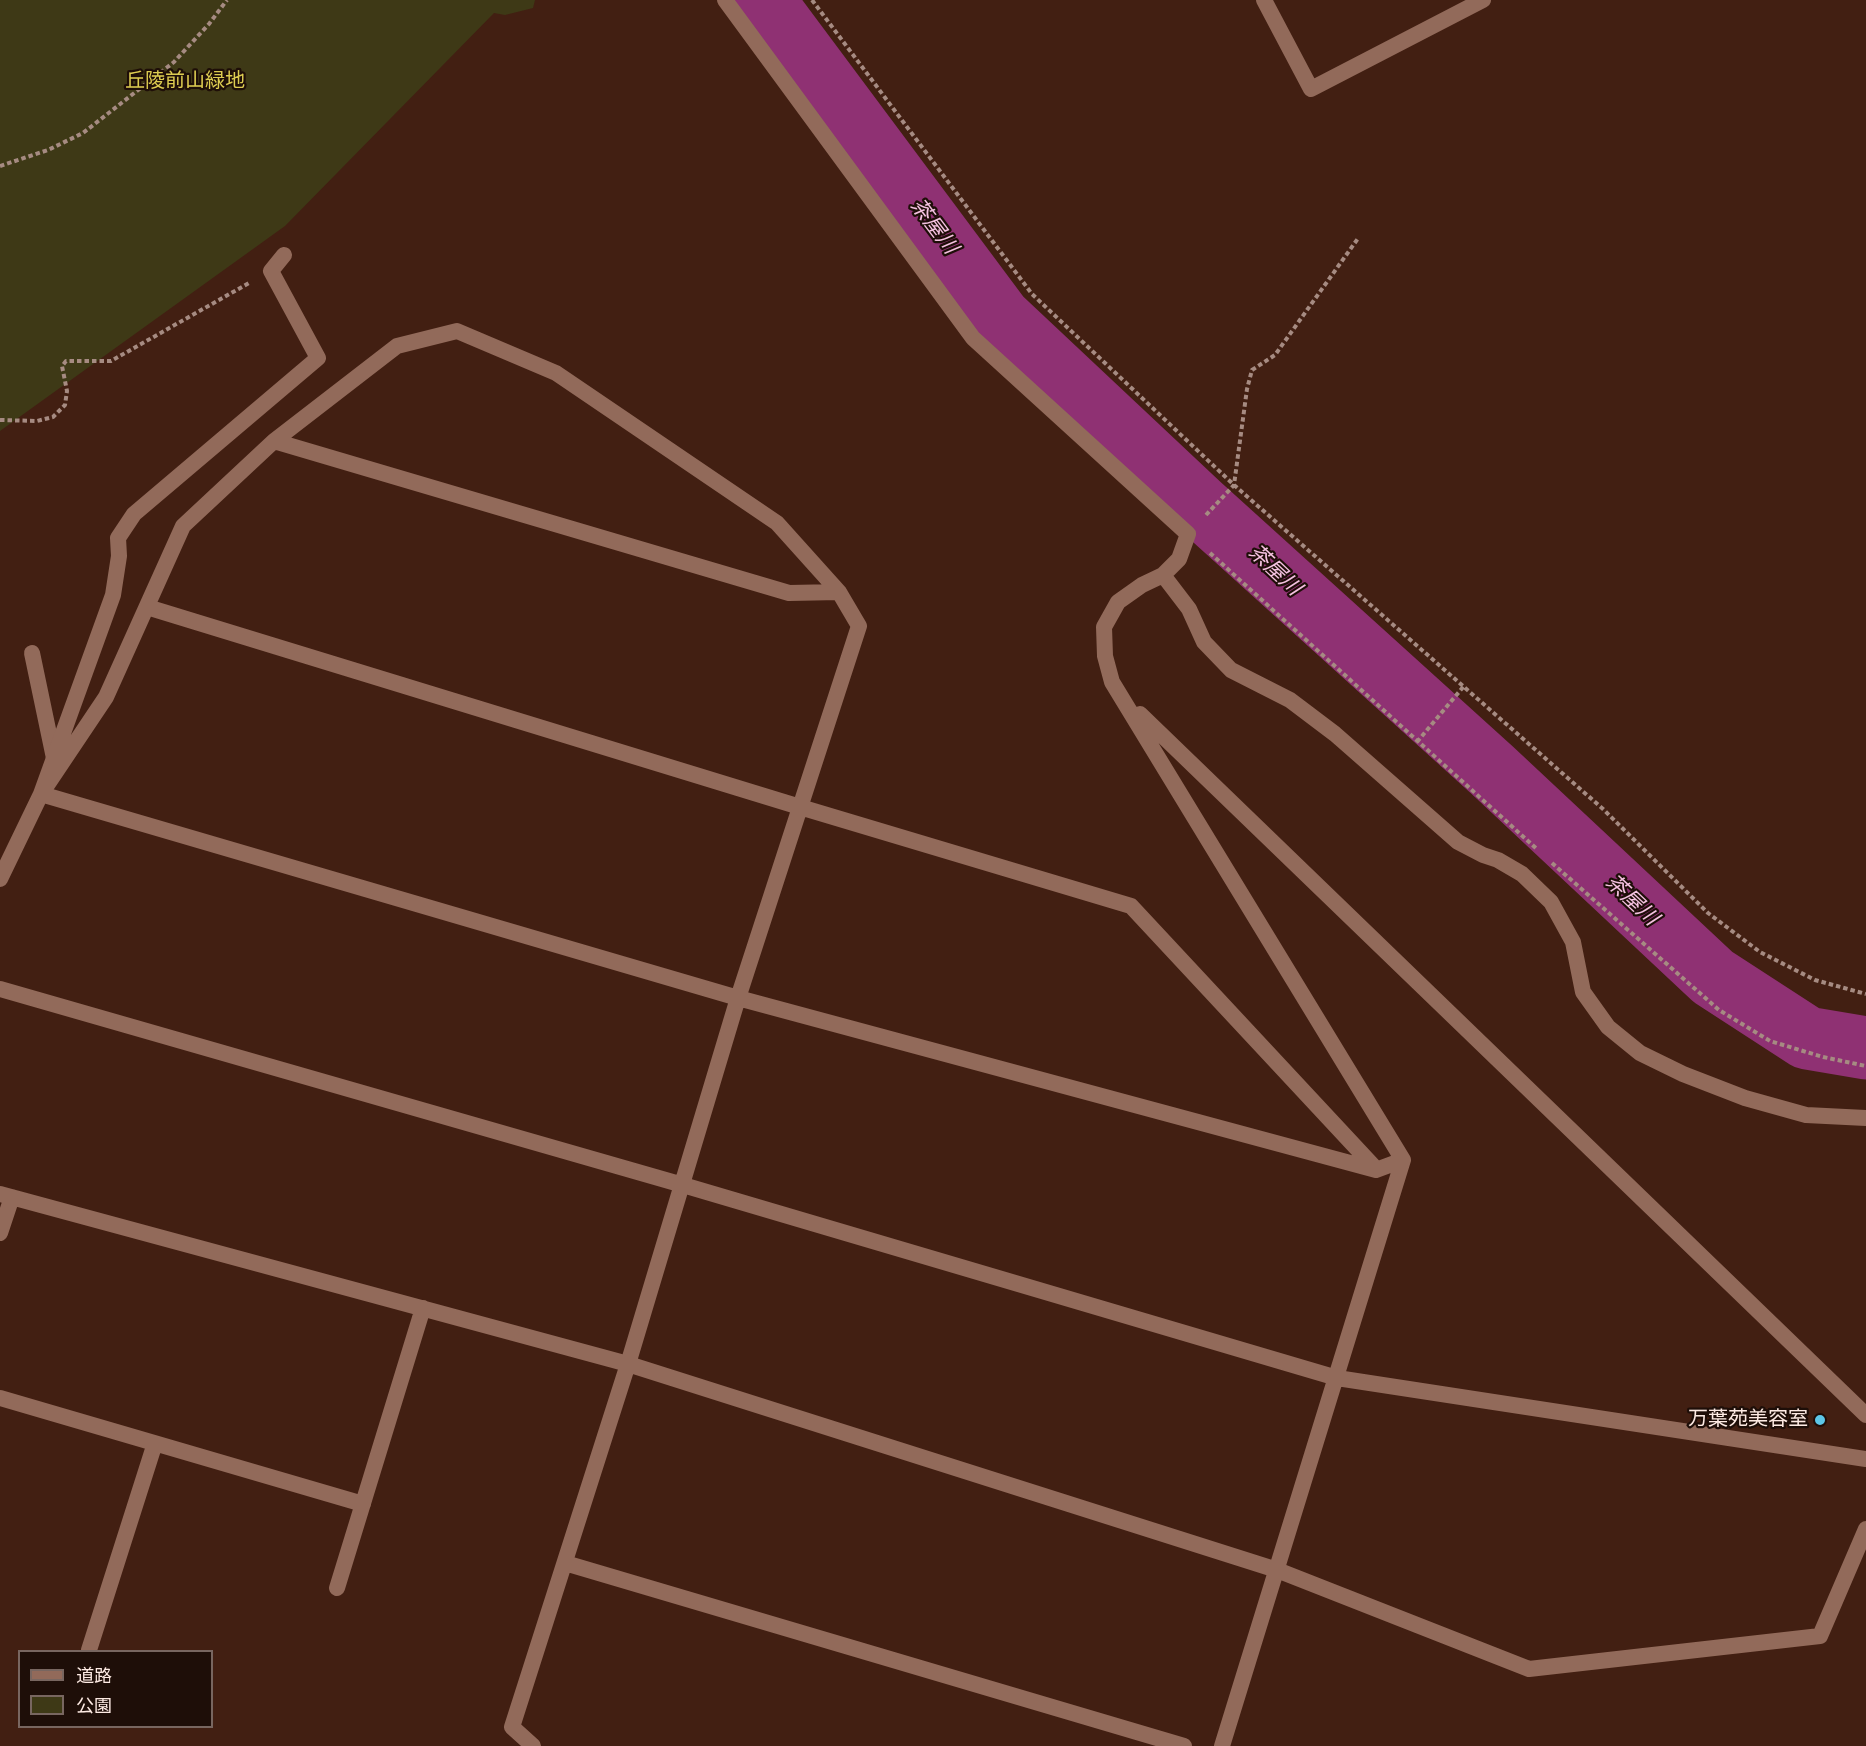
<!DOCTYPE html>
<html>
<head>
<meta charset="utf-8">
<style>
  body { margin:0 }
  #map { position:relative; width:1866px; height:1746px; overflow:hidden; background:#421f12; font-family:Poppins,"Noto Sans JP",sans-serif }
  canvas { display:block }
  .legend { position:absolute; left:18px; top:1650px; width:195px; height:78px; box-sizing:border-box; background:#1e0e08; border:2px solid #786660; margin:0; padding:8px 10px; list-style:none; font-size:18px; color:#feebe4 }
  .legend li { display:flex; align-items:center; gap:12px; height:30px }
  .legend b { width:30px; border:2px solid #786660 }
</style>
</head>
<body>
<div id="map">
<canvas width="1866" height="1746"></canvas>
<ul class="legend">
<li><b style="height:8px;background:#926a5a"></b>道路</li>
<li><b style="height:16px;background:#3e3916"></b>公園</li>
</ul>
</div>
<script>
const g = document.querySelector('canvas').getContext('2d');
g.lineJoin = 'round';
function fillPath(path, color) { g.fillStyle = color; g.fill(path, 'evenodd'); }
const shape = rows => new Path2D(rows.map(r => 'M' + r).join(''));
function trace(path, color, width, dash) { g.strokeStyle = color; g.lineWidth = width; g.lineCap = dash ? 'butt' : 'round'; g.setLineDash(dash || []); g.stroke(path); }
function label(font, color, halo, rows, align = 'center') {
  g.font = font + ' Poppins,"Noto Sans JP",sans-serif'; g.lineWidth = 4.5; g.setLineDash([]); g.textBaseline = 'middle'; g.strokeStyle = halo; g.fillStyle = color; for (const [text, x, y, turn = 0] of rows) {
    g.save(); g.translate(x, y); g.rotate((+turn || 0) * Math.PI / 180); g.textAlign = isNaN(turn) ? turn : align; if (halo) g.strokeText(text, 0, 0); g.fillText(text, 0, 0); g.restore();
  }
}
fillPath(shape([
  [0,0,535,0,533,8,505,15,494,13,285,226,0,431]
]), '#3e3916');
trace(shape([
  [763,0,1000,318,1199,505,1492,770,1713,977,1807,1038,1866,1048]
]), '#8f3173', 63);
trace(shape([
  [812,0,1032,294,1234,485,1603,809,1708,913,1760,952,1815,980,1866,994],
  [0,166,48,150,83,133,174,62,209,24,227,0],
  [0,420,37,421,53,417,65,405,67,391,62,366,66,361,111,361,249,283],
  [1206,515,1234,485,1247,389,1252,370,1275,355,1359,237],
  [1210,553,1538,850],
  [1417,742,1464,686],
  [1552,863,1719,1010,1770,1041,1823,1057,1866,1066]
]), '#a68b82', 4, [4.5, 3]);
trace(shape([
  [32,653,54,758]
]), '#926a5a', 16);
trace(shape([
  [725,0,973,338,1188,534,1179,559,1163,575,1142,585,1118,602,1104,627,1105,656,1112,682,1403,1160,1222,1746],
  [1264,0,1311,89,1483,0],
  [274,441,789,593,839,592],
  [1163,575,1189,609,1204,642,1231,670,1290,700,1335,734,1458,842,1483,855,1498,860,1522,874,1551,902,1573,942,1583,992,1608,1027,1640,1053,1683,1074,1745,1098,1806,1115,1866,1118],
  [147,607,800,807,1131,906,1376,1169],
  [1140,714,1866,1415],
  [41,794,106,697,183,526,274,441,397,346,457,331,556,373,777,523,839,592,859,626,738,998,628,1364,512,1727,533,1746],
  [41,794,738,998,1376,1170,1403,1160],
  [0,879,41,794,113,595,119,556,118,538,134,514,318,358,271,271,284,255],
  [0,989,683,1185,1337,1378,1866,1459],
  [0,1194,628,1364,1277,1570,1529,1669,1820,1636,1866,1529],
  [0,1233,12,1197],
  [0,1398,363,1504],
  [565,1563,1184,1746],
  [337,1588,423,1308],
  [89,1650,155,1443]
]), '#926a5a', 16);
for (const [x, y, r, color] of [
  [1820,1420,6,"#5dc7e8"]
]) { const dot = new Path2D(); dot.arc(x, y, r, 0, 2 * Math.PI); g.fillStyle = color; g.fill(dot); trace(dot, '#1e0e08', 2); }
label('20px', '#ddcc51', '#1e0e08', [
  ["丘陵前山緑地",185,82]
]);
label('20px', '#feebe4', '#1e0e08', [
  ["万葉苑美容室",1808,1420]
], 'right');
label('italic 21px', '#f5c2e1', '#1e0e08', [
  ["茶屋川",933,227,53],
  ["茶屋川",1274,571,43],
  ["茶屋川",1631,901,43]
]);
</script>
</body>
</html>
